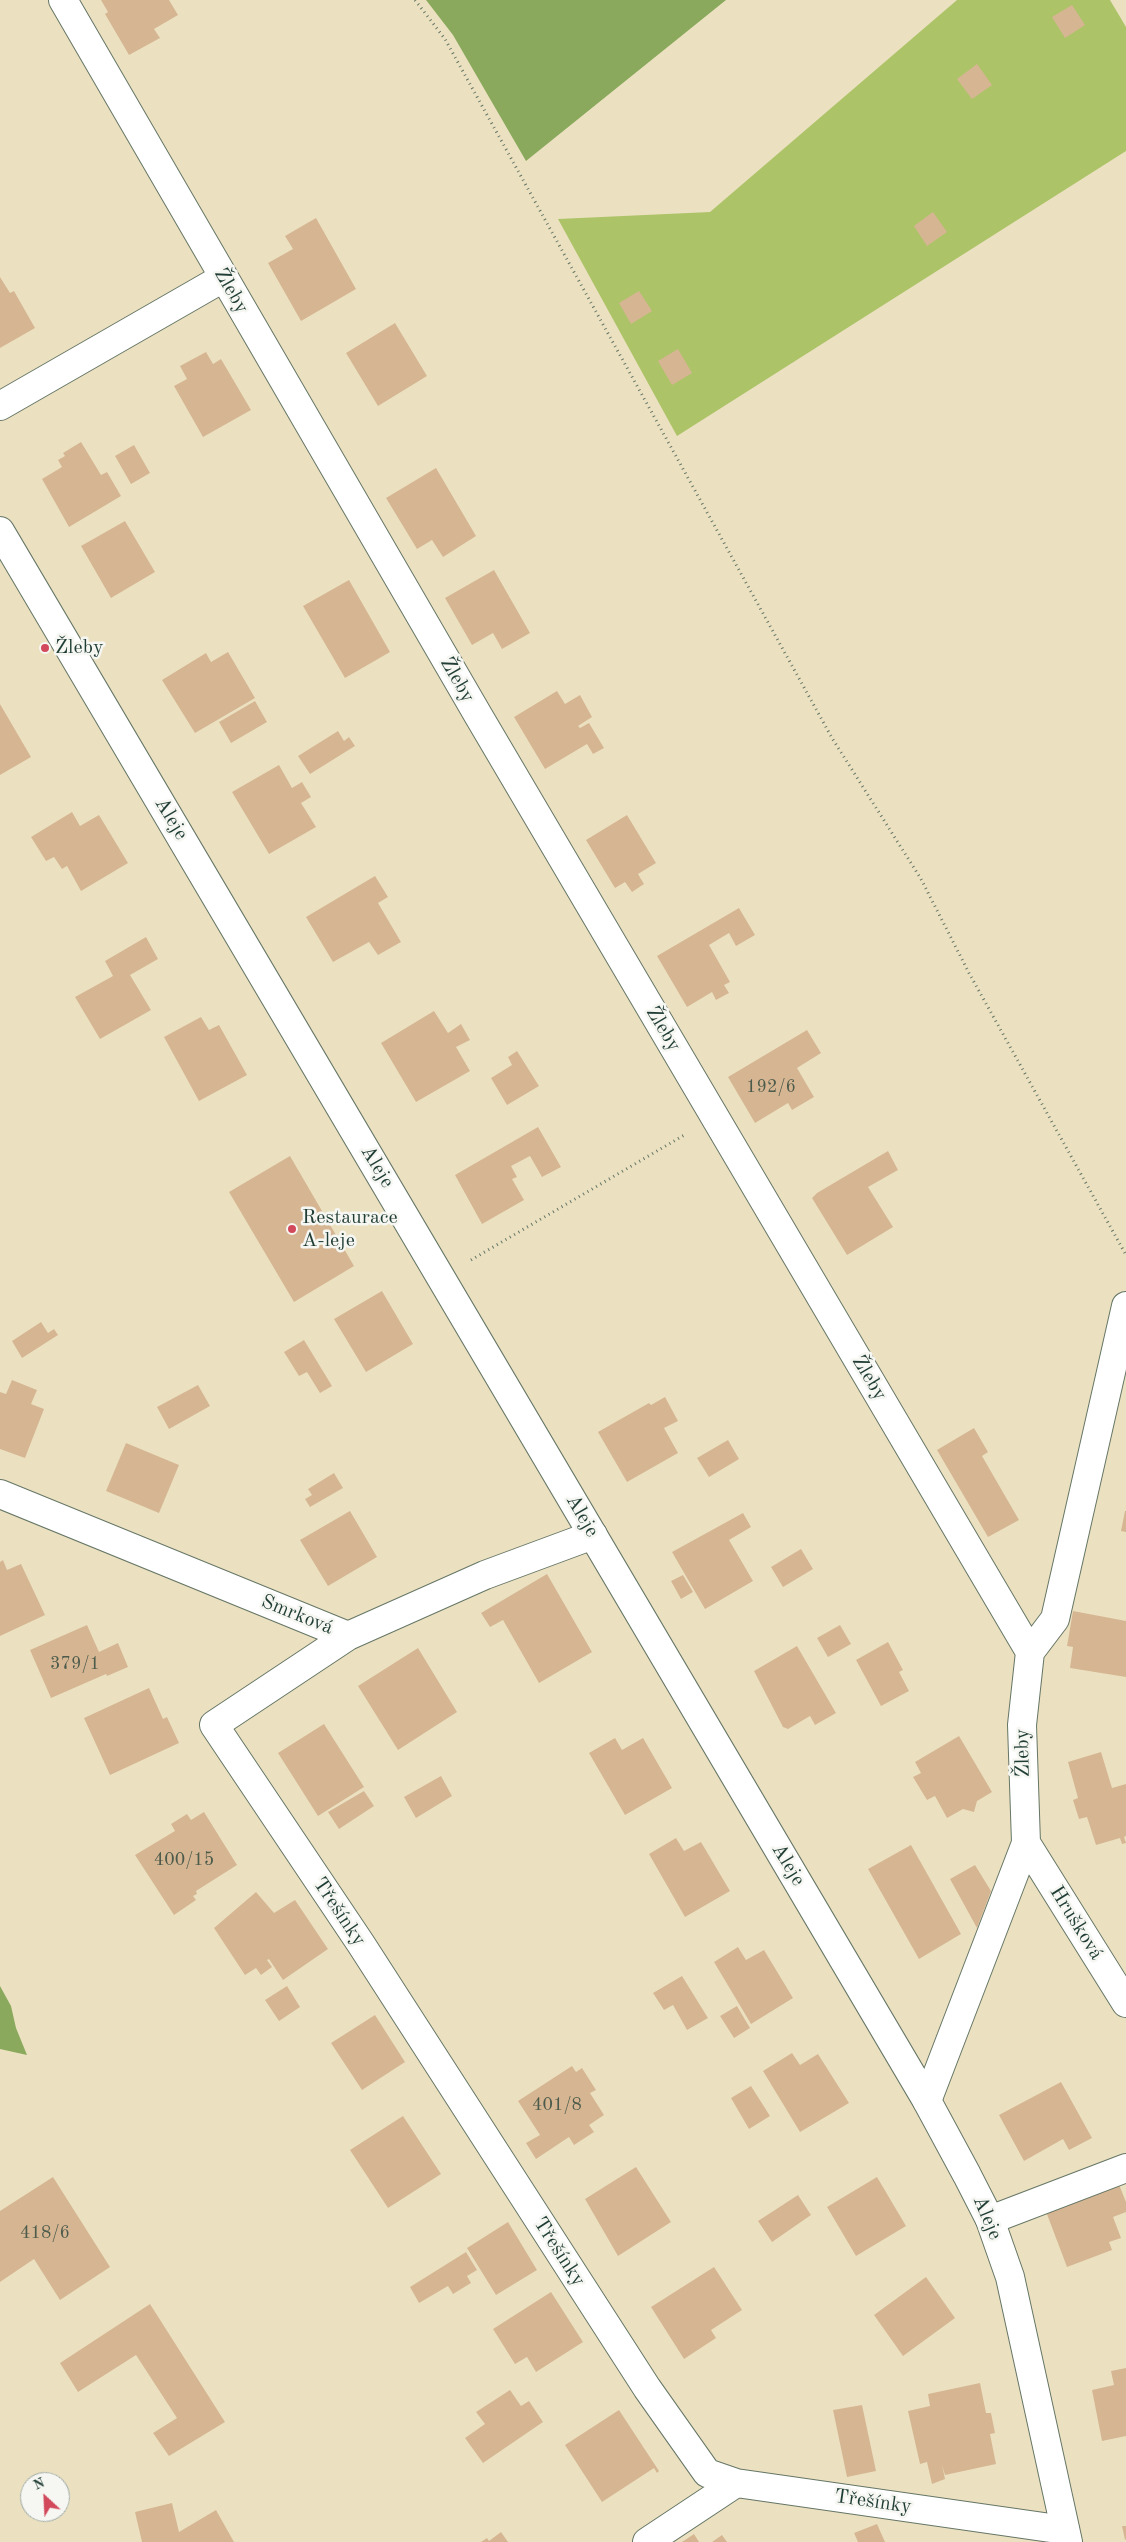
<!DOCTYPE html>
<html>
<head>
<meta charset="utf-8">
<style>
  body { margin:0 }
  #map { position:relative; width:1126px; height:2542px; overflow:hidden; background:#ebe1c1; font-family:"Old Standard TT",serif }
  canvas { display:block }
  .north { position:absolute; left:20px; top:2472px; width:50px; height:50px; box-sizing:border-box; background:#f6f6f2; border:1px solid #a0aca6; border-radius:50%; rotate:335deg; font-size:14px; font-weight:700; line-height:20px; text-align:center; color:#1f3d34 }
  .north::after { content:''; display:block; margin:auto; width:18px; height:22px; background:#d1495b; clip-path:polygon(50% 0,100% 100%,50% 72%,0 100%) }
</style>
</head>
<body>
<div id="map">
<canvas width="1126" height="2542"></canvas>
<div class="north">N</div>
</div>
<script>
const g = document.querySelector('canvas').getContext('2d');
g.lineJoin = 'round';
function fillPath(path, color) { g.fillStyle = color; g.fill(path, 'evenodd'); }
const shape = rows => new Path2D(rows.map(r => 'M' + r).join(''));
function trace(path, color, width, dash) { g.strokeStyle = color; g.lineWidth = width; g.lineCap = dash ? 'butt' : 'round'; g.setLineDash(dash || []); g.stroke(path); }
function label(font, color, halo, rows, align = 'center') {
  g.font = font + ' "Old Standard TT",serif'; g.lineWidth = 5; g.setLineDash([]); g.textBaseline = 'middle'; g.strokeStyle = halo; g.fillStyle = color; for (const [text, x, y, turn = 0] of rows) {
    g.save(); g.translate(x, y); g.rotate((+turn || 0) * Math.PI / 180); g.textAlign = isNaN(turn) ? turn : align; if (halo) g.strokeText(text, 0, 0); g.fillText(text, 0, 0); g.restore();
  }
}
fillPath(shape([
  [957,0,1110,0,1126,27,1126,151,677,436,558,219,710,212]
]), '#adc368');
fillPath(shape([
  [426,0,726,0,526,161,453,35],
  [0,1986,11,2006,16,2028,27,2055,0,2049]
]), '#8aa95c');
fillPath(shape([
  [101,0,169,0,178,15,154,29,160,38,129,55,105,14,108,12],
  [1072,5,1085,25,1065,38,1052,17],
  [977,64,992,85,972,99,957,79],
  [933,212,947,232,927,246,914,226],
  [316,218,356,289,301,321,268,263,293,249,285,236],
  [0,277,10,293,14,291,35,328,0,348],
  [639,291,652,311,631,324,619,303],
  [395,323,427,376,378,406,346,353],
  [678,349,692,373,672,385,658,361],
  [206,352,213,364,221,359,251,410,203,437,174,386,187,379,180,366],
  [81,442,101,475,107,472,121,496,69,527,42,479,62,467,58,460,65,456,63,453],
  [134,445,150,473,131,484,115,456],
  [436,468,476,536,443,557,432,540,417,549,386,498],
  [125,521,155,572,111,598,81,546],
  [494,570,530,633,502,649,493,633,472,645,445,598],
  [349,580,390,652,345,678,303,606],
  [228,652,255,698,195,733,162,680,206,653,211,662],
  [557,691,565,704,580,695,592,717,578,726,580,728,589,723,604,748,593,754,587,744,545,769,514,717],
  [255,701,267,722,231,743,219,722],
  [0,704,31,757,0,775],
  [338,731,344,741,349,737,355,746,310,774,298,756],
  [279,765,292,788,302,782,311,797,301,803,316,827,269,854,232,792],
  [72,812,80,826,99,815,128,863,81,891,67,866,62,869,54,857,46,861,31,837],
  [627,815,656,863,638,874,644,884,632,892,625,882,615,888,586,840],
  [375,876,388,897,378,903,401,942,378,955,369,942,333,962,306,917],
  [739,908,755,935,736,946,729,933,709,945,730,982,724,985,729,993,716,1000,712,992,687,1007,657,956],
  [146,937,158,959,130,975,151,1010,100,1039,75,997,113,976,105,961],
  [434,1011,448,1033,461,1024,470,1040,456,1047,470,1071,416,1102,381,1043],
  [201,1017,209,1030,219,1025,247,1075,199,1101,164,1037],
  [807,1030,821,1053,797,1068,814,1097,792,1110,788,1103,755,1123,728,1077],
  [517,1051,539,1086,507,1105,491,1078,512,1065,508,1057],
  [538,1127,561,1167,542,1177,530,1156,511,1166,517,1177,512,1179,524,1200,482,1224,455,1175],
  [888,1151,898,1170,868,1187,893,1227,847,1255,812,1198,817,1193],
  [290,1156,354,1266,294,1302,229,1192],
  [382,1291,413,1344,366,1372,334,1319],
  [41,1322,48,1333,54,1329,58,1335,22,1358,12,1341],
  [304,1340,332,1386,320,1393,307,1372,299,1376,284,1352],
  [12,1380,37,1390,31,1404,44,1409,25,1458,0,1449,0,1392,6,1394],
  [198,1385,210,1406,169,1429,157,1407],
  [665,1397,678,1421,664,1428,678,1453,627,1482,598,1432,649,1403,651,1405],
  [974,1428,988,1452,982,1456,1019,1520,988,1537,937,1450],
  [728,1440,739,1459,709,1477,697,1458],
  [126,1443,179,1465,159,1513,106,1491],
  [334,1473,343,1488,310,1507,305,1499,312,1495,308,1489],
  [350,1511,377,1557,328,1586,300,1540],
  [1125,1511,1126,1511,1126,1532,1121,1531],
  [743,1513,751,1527,729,1540,753,1581,705,1609,672,1552],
  [801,1549,813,1569,783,1587,771,1567],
  [3,1560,7,1570,21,1564,45,1615,0,1636,0,1562],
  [547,1574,592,1652,539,1683,503,1620,490,1627,481,1613],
  [683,1575,693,1592,681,1599,671,1581],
  [1073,1611,1126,1621,1126,1677,1070,1668,1073,1647,1067,1646],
  [87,1625,99,1652,118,1643,128,1667,107,1676,106,1674,51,1698,30,1650],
  [840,1625,851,1644,828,1657,817,1638],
  [888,1642,903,1670,899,1672,909,1691,881,1706,856,1660],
  [797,1646,836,1713,815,1725,810,1716,788,1729,783,1727,754,1671],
  [418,1648,457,1712,398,1750,358,1686],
  [149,1688,163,1719,167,1717,179,1743,110,1775,84,1718],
  [324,1724,364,1787,318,1816,278,1753],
  [959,1736,992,1792,977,1801,974,1812,963,1809,947,1818,935,1796,927,1800,913,1777,921,1773,915,1762],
  [615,1738,622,1750,643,1738,672,1788,625,1815,589,1753],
  [1101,1752,1112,1788,1126,1784,1126,1836,1124,1837,1126,1843,1122,1844,1120,1838,1096,1845,1087,1817,1079,1819,1073,1800,1078,1798,1068,1762],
  [441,1776,452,1796,416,1818,404,1797],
  [364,1791,374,1806,339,1829,328,1812],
  [204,1812,237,1865,196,1891,197,1894,193,1896,196,1900,174,1915,135,1855,175,1831,171,1824,187,1814,191,1820],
  [676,1838,684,1851,701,1842,730,1891,685,1917,649,1854],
  [911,1845,961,1934,919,1959,868,1869],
  [975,1865,991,1891,977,1928,950,1879],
  [256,1892,274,1913,295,1900,328,1949,283,1980,269,1959,267,1960,272,1967,261,1975,256,1968,245,1975,214,1928],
  [738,1947,746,1960,764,1950,793,1998,751,2024,714,1962],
  [682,1976,708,2018,687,2030,673,2005,664,2010,653,1993],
  [287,1986,300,2007,279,2021,265,2000],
  [737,2006,750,2028,734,2038,720,2016],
  [375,2015,405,2062,362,2090,331,2043],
  [792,2053,800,2065,818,2054,849,2103,800,2132,763,2071],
  [572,2066,576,2072,582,2068,596,2090,590,2093,604,2115,589,2125,594,2132,574,2145,569,2137,536,2159,526,2143,540,2135,518,2101],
  [1061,2082,1092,2138,1069,2150,1063,2139,1024,2161,999,2115],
  [751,2086,770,2116,749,2129,731,2098],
  [403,2116,441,2174,388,2208,350,2150],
  [636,2167,671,2222,618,2256,585,2199],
  [53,2177,110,2267,60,2300,34,2259,0,2282,0,2211],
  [877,2177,906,2226,856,2256,827,2207],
  [1118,2182,1126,2202,1126,2212,1113,2217,1121,2238,1109,2242,1112,2250,1067,2267,1045,2209],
  [798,2195,811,2215,772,2242,758,2221],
  [508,2222,537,2270,496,2295,467,2248],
  [466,2252,477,2270,467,2276,471,2283,453,2294,448,2286,419,2303,410,2287],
  [714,2267,742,2310,711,2330,716,2338,684,2359,651,2307],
  [926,2277,955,2318,903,2356,874,2315],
  [551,2292,583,2342,536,2372,527,2357,515,2364,493,2329],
  [150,2304,225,2422,169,2456,153,2433,177,2418,136,2355,78,2392,60,2363],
  [1126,2368,1126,2436,1102,2441,1092,2390,1114,2385,1111,2371],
  [980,2383,986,2413,991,2413,995,2433,990,2434,996,2464,945,2475,942,2465,945,2479,932,2484,927,2462,920,2464,908,2411,930,2406,928,2394],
  [510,2390,521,2406,529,2401,543,2422,483,2463,465,2438,485,2424,476,2412],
  [862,2405,876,2471,847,2477,833,2410],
  [619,2410,659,2471,657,2473,654,2468,602,2502,565,2445],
  [172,2503,179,2532,216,2510,234,2542,142,2542,135,2512],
  [877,2524,885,2542,858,2542,854,2533],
  [1122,2526,1126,2526,1126,2539,1125,2540],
  [501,2532,508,2542,481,2542,487,2538,489,2541],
  [694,2534,699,2542,682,2542],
  [722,2535,727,2542,712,2542]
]), '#d6b692');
const street = shape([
  [63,0,478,715,1030,1652,1022,1725,1026,1843,927,2101],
  [0,406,223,278],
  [0,1494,348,1636,485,1575,593,1535],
  [348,1636,214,1725,361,1944,647,2388,707,2473,736,2483,1065,2530],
  [1030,1652,1055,1619,1126,1306],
  [1026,1843,1126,2003],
  [990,2220,1126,2168],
  [647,2542,736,2483]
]);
const secondary = shape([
  [0,531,927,2101,967,2175,990,2220,1010,2277,1068,2542]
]);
trace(street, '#667665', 30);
trace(secondary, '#667665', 30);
trace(shape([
  [415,0,445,39,832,738,921,879,969,973,1126,1255],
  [471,1260,686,1134]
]), '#667665', 3, [1, 4]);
trace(street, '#fff', 28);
trace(secondary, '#fff', 28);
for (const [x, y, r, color] of [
  [45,648,5,"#d1495b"],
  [292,1229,5,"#d1495b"]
]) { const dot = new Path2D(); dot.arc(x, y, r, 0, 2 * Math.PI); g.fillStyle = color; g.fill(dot); trace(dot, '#f6f6f2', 2); }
label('18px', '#4d5b4c', null, [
  ["192/6",771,1087],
  ["379/1",75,1664],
  ["400/15",184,1860],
  ["401/8",557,2105],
  ["418/6",45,2233]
]);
label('20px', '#1f3d34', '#f6f6f2', [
  ["Žleby",231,291,60],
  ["Žleby",457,680,60],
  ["Aleje",171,819,59],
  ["Žleby",663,1029,59],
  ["Aleje",377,1167,59],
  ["Žleby",869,1378,59],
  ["Aleje",582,1516,60],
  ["Smrková",297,1615,22],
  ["Žleby",1023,1753,-91],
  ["Aleje",788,1865,59],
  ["Třešínky",339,1912,56],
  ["Hrušková",1076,1923,58],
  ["Aleje",987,2218,67],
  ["Třešínky",559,2252,57],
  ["Třešínky",873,2502,8]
]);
label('20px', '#1f3d34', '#f6f6f2', [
  ["Žleby",55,648],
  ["Restaurace",302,1218],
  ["A-leje",302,1241]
], 'left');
</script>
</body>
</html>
